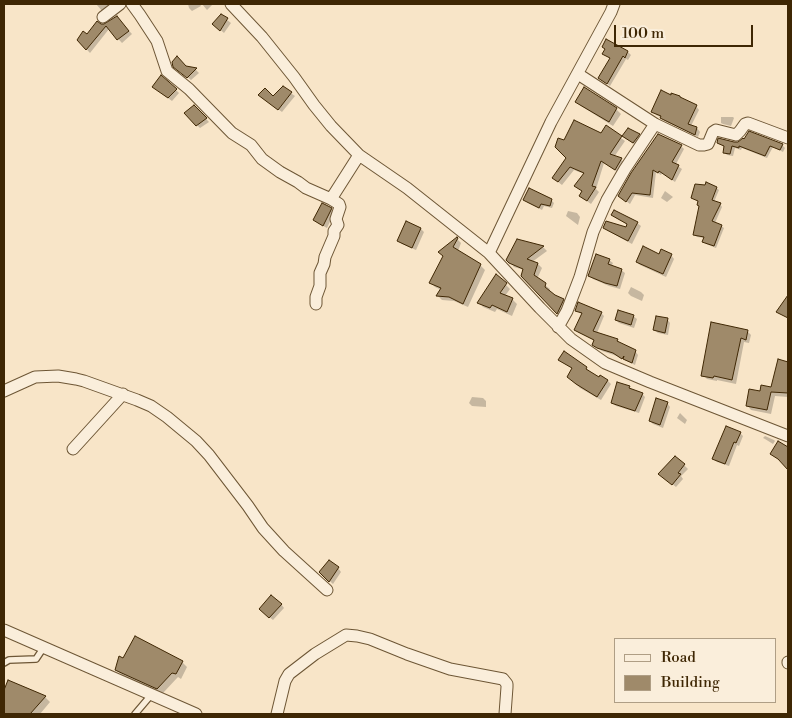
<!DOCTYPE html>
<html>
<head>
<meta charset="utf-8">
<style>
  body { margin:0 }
  #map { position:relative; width:792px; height:718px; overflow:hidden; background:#f8e5c8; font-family:"Libre Bodoni",serif }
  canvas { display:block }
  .frame { position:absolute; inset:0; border:5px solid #3f2704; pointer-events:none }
  .legend { position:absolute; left:614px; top:638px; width:162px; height:65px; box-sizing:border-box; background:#faeedb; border:1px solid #af9e85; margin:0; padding:6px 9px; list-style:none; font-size:15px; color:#3f2704 }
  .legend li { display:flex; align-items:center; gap:10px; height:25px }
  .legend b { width:25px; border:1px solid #af9e85 }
  .scale { position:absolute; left:614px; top:25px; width:139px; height:22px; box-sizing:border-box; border:2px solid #3f2704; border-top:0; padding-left:6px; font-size:15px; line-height:18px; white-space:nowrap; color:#3f2704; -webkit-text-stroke:4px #faeedb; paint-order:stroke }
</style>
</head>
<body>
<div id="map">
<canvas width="792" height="718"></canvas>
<div class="frame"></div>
<ul class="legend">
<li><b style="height:6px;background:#faeedb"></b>Road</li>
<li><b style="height:14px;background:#9f8a6a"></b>Building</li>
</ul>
<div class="scale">100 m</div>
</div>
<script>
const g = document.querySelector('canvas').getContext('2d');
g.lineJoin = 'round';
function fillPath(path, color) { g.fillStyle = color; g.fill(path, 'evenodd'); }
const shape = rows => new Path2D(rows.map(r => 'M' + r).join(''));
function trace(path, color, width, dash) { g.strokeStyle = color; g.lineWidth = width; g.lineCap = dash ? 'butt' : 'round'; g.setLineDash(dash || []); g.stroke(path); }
fillPath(shape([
  [96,4,112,4,103,12],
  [188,4,200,4,201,6,192,11,189,8],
  [202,4,213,4,207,10],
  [222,16,231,23,224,33,217,27],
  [120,21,132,34,122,43,109,29,90,53,78,40,87,35,100,25],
  [628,52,631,55,628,60,626,59,610,86,602,80,611,59,603,54],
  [186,67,196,70,199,73,191,80,178,70],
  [283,88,295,96,282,112,263,98,273,98],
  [157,90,176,90,179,93,172,101],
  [577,102,616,109,621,114,613,126,581,106],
  [194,106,209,122,200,128,185,113],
  [696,106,699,110,691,126,697,128,700,132,698,137,665,121,662,118,656,115,653,111],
  [721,117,733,117,734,118,731,126,723,124,721,123],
  [606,127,625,141,614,157,621,159,624,163,619,173,604,163,596,189,599,192,591,204,580,196,583,192,575,186,584,174,574,170,562,185,553,178,568,158,564,142,601,134],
  [639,135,642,138,637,146,623,137],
  [658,135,681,146,684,149,676,164,676,165,682,169,675,182,662,173,661,175,656,172,653,198,635,195,630,204,623,199],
  [743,140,782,145,785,148,783,152,773,147,767,158,742,148,741,150,735,148,733,156,727,155,724,152,725,147,721,145,718,143,739,143],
  [716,188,719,190,714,202,720,204,722,207,715,223,721,226,724,228,716,248,706,244,704,241,705,238,697,237,694,234,700,206,699,202,692,197],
  [665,191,673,197,667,202,661,198],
  [525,200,551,200,554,203,552,208,544,206,542,210,528,203],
  [331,209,334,213,327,228,318,223,314,220],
  [568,211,577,213,580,217,578,225,566,216],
  [613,215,637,223,641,226,632,244,608,231,604,228,627,228,628,225,616,218],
  [407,223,421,229,424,232,416,250,402,244,398,241],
  [457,239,461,243,458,251,480,265,485,270,468,307,454,301,442,300,438,296,441,290,435,287,431,283],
  [518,240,543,247,547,251,532,262,538,264,542,268,537,279,550,289,549,291,555,296,563,300,567,304,561,317,522,276,524,270,514,267,508,260],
  [660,255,671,255,674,259,666,277,640,265,637,262],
  [609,260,613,263,611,267,621,270,625,273,620,289,609,286,593,279,590,276],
  [497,276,510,289,505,296,512,299,517,304,512,316,497,309,495,312,483,307,479,302],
  [631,287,641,292,644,295,642,301,631,296,628,293],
  [577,311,601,313,604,316,597,333,617,340,620,343,635,351,638,355,635,365,617,356,602,351,597,348,595,341,579,333,576,330,583,315],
  [633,316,637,319,634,328,619,323,616,320],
  [667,319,670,323,668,335,658,333,654,330],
  [747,331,751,335,749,343,744,342,736,384,717,380,717,381,707,379,703,375],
  [779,361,788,363,788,397,775,396,771,414,751,410,747,405,761,393,772,389],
  [563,363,586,368,599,379,600,377,608,381,611,384,601,400,580,388,572,380,573,369],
  [618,384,629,388,632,390,642,394,645,397,639,413,616,406,612,403],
  [472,397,483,398,486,401,486,407,472,406,469,403],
  [667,403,670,407,663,428,653,424,650,421],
  [680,413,687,420,685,424,677,418],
  [740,433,743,436,739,446,737,445,729,466,717,462,714,459],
  [765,436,774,440,775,441,773,444,765,439,763,438],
  [676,457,688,469,681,476,683,479,676,487,663,477],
  [338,568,341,572,333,584,320,572],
  [281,604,284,608,273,620,264,613],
  [124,660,182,662,187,667,181,679,178,677,163,693,122,675,116,670],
  [8,682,45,697,50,702,40,714,4,714,4,693]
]), '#0003');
const building = shape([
  [221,14,228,18,220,31,212,24,221,14],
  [117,16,129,31,117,40,106,26,86,50,77,40,83,31,87,34,97,21,101,24,104,24,117,16],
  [606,39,628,51,625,58,623,56,607,84,598,78,610,58,602,54,605,49,602,47,606,39],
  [177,56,186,66,197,68,187,78,173,67,172,62,177,56],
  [161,75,177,89,168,98,152,87,161,75],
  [283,86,292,92,278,110,258,95,265,88,273,96,283,86],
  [584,87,617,108,609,122,575,102,584,87],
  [661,90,671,95,671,93,680,96,680,97,697,105,688,124,697,127,695,135,660,118,661,116,651,112,661,90],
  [194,105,207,118,196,126,184,113,194,105],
  [574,120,601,133,606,125,622,136,610,154,622,158,615,170,601,161,592,186,596,187,587,201,579,196,582,191,574,186,584,173,570,167,558,182,552,178,566,158,555,147,558,138,564,140,574,120],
  [628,128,640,134,633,143,622,136,628,128],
  [749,131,783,144,780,150,770,146,765,156,739,146,739,148,732,146,730,154,723,153,724,146,717,143,718,138,734,142,738,142,743,138,744,139,749,131],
  [658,134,682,145,672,162,679,165,672,180,659,171,658,173,653,170,650,195,632,193,626,202,618,196,631,173,658,134],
  [706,182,717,187,712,200,721,203,712,221,722,225,714,246,702,242,704,237,693,235,699,206,697,205,698,201,691,198,695,184,705,185,706,182],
  [529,188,552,199,550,206,541,204,539,208,523,200,529,188],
  [322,203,332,208,323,226,313,220,322,203],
  [614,210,638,222,628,241,603,228,606,221,626,227,627,224,611,215,614,210],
  [406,221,421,228,412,248,397,241,406,221],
  [457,237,458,238,453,247,481,264,463,304,449,297,436,296,441,288,429,283,443,256,438,252,457,237],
  [517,239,544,246,527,259,538,263,534,275,546,283,545,287,555,295,564,299,557,314,521,276,523,269,509,263,506,260,517,239],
  [643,246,659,254,661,249,672,254,663,274,636,262,643,246],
  [596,254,610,259,608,264,622,269,617,286,605,283,588,276,596,254],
  [496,274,507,283,500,293,513,298,507,312,492,305,490,308,477,303,496,274],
  [788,295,788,318,776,312,788,295],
  [578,302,602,312,593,331,618,339,617,341,636,350,632,363,623,359,624,356,622,359,613,353,597,348,592,345,594,340,574,330,582,313,575,311,578,302],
  [618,310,634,315,631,325,615,320,618,310],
  [656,316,668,318,665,333,653,330,656,316],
  [711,322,748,330,746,340,741,338,732,380,714,376,713,378,701,376,711,322],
  [564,351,587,367,586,369,599,377,600,375,608,380,597,397,576,384,567,377,572,368,558,360,564,351],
  [778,359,788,362,788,393,771,392,767,410,746,406,749,389,760,391,761,385,771,387,778,359],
  [617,382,630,386,629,388,643,393,635,411,611,403,617,382],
  [656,398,668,402,660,425,649,421,656,398],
  [726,426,741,432,736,443,734,442,725,464,712,459,726,426],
  [778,441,788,447,788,470,778,459,770,454,778,441],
  [675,456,685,464,678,473,681,474,672,485,658,474,675,456],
  [329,560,339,567,329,582,319,572,329,560],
  [271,595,282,604,269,618,259,609,271,595],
  [135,636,183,661,176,674,172,673,157,689,115,670,119,656,123,658,135,636],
  [8,680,46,696,30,714,4,714,4,690,8,680]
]);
fillPath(building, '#9f8a6a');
trace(building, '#3f2704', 1);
const lane = shape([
  [4,663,9,660,36,659,44,647],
  [135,714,152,694]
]);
const street = shape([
  [132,4,140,15,157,41,167,71,189,89,232,133,251,145,262,159,280,172,298,182,306,188,331,199,359,155],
  [231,4,262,37,294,77,314,105,331,126,359,155,407,188,489,253,540,308,571,339,605,363,650,382,788,436],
  [103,17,120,4],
  [578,74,655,124,699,145,704,145,708,144,713,132,716,130,736,135,740,131,745,124,748,123,788,138],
  [489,253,551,122,611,12,614,4],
  [316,304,316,297,320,286,320,273,324,264,325,257,334,236,334,231,338,225,336,219,340,207,339,204,331,199],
  [558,327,567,311,580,277,593,232,607,200,625,169,655,124],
  [4,391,35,377,58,376,76,379,84,381,137,400,151,406,167,417,196,441,209,455,248,506,263,528,284,551,327,590],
  [73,449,123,394],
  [4,630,196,714],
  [788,662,788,663],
  [277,714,285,681,289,674,315,654,346,635,357,636,370,639,407,654,450,669,503,679,507,684,507,687,505,714]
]);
trace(lane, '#6d5635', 8);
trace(street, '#6d5635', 13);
trace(lane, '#faeedb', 5.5);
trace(street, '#faeedb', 11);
</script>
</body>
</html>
